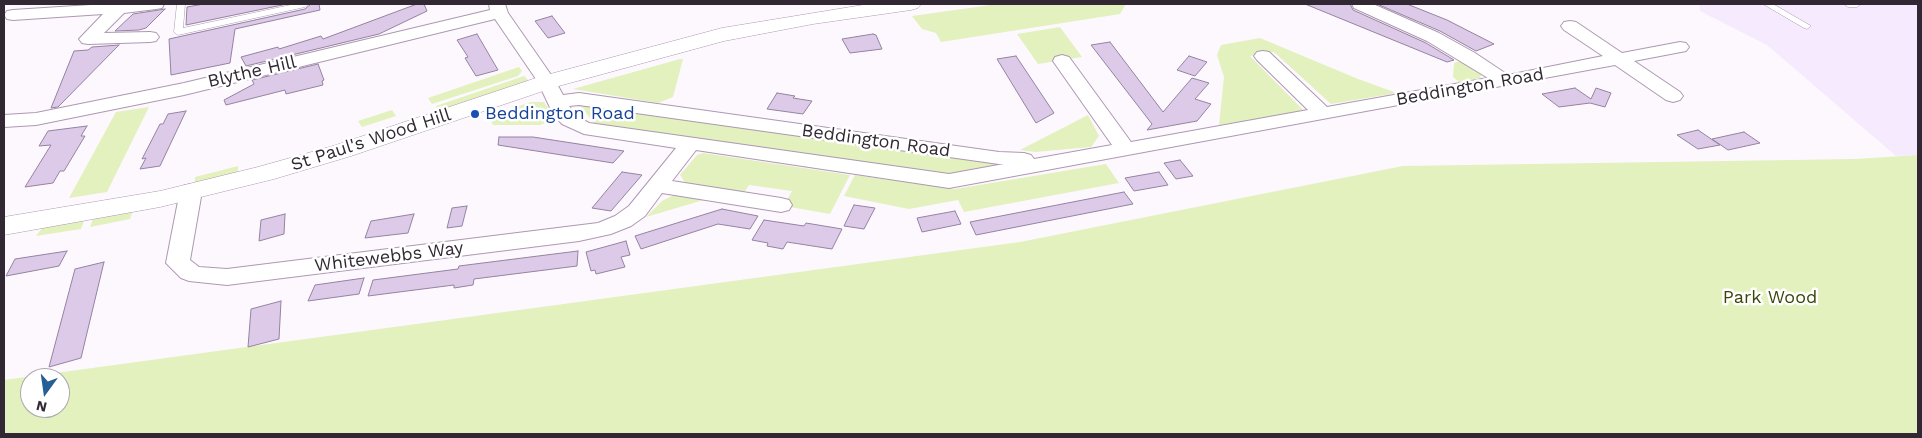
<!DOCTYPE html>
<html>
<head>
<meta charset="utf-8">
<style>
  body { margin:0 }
  #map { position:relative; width:1922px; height:438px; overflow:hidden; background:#fdf8fe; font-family:"Work Sans",sans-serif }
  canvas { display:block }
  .frame { position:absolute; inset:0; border:5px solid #312833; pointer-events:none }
  .north { position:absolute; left:20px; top:368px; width:50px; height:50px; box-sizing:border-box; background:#fff; border:1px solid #ada9ad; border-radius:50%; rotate:194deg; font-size:14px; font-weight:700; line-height:20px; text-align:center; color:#312833 }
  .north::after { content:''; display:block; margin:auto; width:18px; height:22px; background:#265e96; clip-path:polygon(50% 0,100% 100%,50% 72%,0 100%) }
</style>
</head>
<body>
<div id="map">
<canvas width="1922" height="438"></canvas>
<div class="frame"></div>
<div class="north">N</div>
</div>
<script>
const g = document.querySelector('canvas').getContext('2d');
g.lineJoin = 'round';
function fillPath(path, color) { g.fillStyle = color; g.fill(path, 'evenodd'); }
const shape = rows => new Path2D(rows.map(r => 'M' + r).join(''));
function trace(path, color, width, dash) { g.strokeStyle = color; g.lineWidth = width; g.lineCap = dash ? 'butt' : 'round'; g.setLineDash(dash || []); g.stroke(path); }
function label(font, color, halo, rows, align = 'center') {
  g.font = font + ' "Work Sans",sans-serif'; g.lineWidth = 5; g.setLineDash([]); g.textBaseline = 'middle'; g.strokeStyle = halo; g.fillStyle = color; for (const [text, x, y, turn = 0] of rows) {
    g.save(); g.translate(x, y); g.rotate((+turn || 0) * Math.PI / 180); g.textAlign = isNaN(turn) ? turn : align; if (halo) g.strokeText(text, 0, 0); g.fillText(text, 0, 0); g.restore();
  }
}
fillPath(shape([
  [1699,4,1918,4,1918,155,1896,156,1767,45,1700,11]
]), '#f6eaff');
fillPath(shape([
  [998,4,1126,4,1120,14,941,42,936,33,922,29,912,16],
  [1060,27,1082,57,1038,64,1017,34],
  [1260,38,1358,79,1397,93,1331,104,1274,52,1250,56,1304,111,1219,125,1224,77,1217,55,1221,45],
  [680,59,683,59,673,97,658,103,573,89],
  [1463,60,1482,73,1480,78,1459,82,1453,77,1454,63],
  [519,67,522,71,518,76,432,104,428,98],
  [524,76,530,82,440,112,436,106],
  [531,102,544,102,555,119,540,125,493,125,489,116],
  [578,103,1028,164,950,177,594,123],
  [149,107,107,192,69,198,116,112],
  [392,110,396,116,362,127,358,121],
  [1088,115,1099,136,1091,147,1035,152,1020,150],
  [703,153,850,175,830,214,784,206,792,191,749,185,743,194,687,185,680,175,697,155],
  [1918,155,1918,434,4,434,4,380,1020,242,1403,166,1855,159],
  [30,378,60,378,60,408,30,408],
  [1106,164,1119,183,964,212,958,200,909,209,844,196,855,175,955,189],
  [238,166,238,175,194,186,195,177],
  [676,194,707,199,646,217,662,201],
  [133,210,130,219,90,227,93,219],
  [81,219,84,221,81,229,36,236,43,227]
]), '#e2f1bd');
const building = shape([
  [204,4,287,4,186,25,187,7,204,4],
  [311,4,319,4,320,10,235,29,230,63,171,75,169,39,305,9,311,4],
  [417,4,424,4,427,11,379,34,246,66,241,57,278,47,279,49,321,36,323,39,417,4],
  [1305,4,1350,4,1353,10,1426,43,1454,60,1447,62,1305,4],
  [1377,4,1407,4,1447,20,1494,44,1476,51,1440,31,1377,4],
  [165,9,146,28,139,30,115,31,133,14,165,9],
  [552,16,565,33,548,38,535,21,552,16],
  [477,34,498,70,476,76,465,58,468,57,457,40,477,34],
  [873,34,876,35,882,49,850,53,842,39,873,34],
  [1110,42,1163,112,1192,78,1209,83,1195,99,1211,104,1197,121,1147,130,1152,124,1091,45,1110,42],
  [119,45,58,107,51,108,74,51,88,50,92,47,119,45],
  [1016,56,1054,113,1036,123,997,59,1016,56],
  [1189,56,1207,62,1195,76,1177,70,1189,56],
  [318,64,324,80,322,81,323,85,286,94,285,90,226,105,224,100,254,84,252,80,318,64],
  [1575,88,1591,99,1596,88,1611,93,1605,107,1590,103,1559,107,1542,94,1575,88],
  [777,93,795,96,793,98,812,101,803,114,767,109,777,93],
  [186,111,160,166,140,169,146,158,142,159,160,124,163,124,168,114,186,111],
  [87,126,81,136,85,136,64,171,60,171,53,183,25,187,51,145,39,146,48,131,87,126],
  [1698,130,1720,145,1698,149,1677,135,1698,130],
  [1744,132,1760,143,1728,150,1712,139,1744,132],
  [499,137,533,137,624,151,613,163,498,145,499,137],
  [1180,160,1193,176,1176,179,1164,163,1180,160],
  [622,172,642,175,611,211,592,208,622,172],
  [1159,172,1168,185,1134,191,1125,178,1159,172],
  [1124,192,1133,204,976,235,970,222,1124,192],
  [854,205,875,208,864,229,844,226,854,205],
  [467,206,462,226,447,228,452,208,467,206],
  [722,209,758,216,750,229,718,224,641,249,635,236,722,209],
  [955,211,961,224,922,232,917,218,955,211],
  [285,214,284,234,259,241,261,220,285,214],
  [414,214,408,233,365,238,371,221,414,214],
  [764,220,804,226,806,223,842,229,832,249,787,242,783,249,767,246,768,243,752,240,764,220],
  [626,241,630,255,621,257,625,267,596,274,595,270,591,271,586,252,626,241],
  [67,251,59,266,6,276,15,259,67,251],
  [578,251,577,266,474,279,473,285,454,288,454,285,368,296,373,280,458,269,459,266,578,251],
  [104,262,81,358,49,367,75,269,104,262],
  [364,278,359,294,308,301,315,285,364,278],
  [281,301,279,339,248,347,251,309,281,301]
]);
fillPath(building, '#ddcae9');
trace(building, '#9483a0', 1);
const lane = shape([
  [177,4,185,4,183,28,295,4,309,4,305,7,178,35,174,32,177,4],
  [1763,4,1773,4,1811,26,1807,29,1804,28,1763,4],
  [1844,4,1861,4,1857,7,1848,7,1844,4]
]);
const street = shape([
  [106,4,164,4,162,8,156,9,124,13,104,33,150,32,156,33,159,37,156,41,150,42,88,44,82,43,79,39,103,14,13,20,7,19,4,15,7,11,13,10,106,4],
  [489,4,505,4,508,13,556,82,563,95,579,93,999,152,1024,153,1031,155,1034,159,1112,145,1053,61,1055,57,1062,55,1069,57,1131,142,1308,110,1257,60,1254,56,1257,52,1263,51,1269,52,1327,107,1488,78,1427,41,1354,8,1352,4,1373,4,1439,33,1475,53,1508,75,1603,56,1564,30,1561,26,1564,22,1570,21,1576,22,1622,53,1680,42,1686,43,1689,47,1686,51,1634,61,1680,92,1683,96,1680,100,1673,102,1666,100,1615,65,949,188,696,150,672,181,781,198,789,200,792,205,789,210,781,212,662,193,645,216,631,226,611,234,579,241,227,285,189,281,181,278,166,263,180,191,183,186,191,184,199,186,202,191,190,260,199,267,227,269,598,223,615,216,629,206,676,148,584,134,562,124,553,114,538,82,495,19,184,95,36,125,4,127,4,115,36,113,184,83,490,10,489,4],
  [579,105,999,164,1004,164,949,174,589,123,576,116,569,106,579,105]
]);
const secondary = shape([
  [869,4,921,4,918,8,911,10,813,24,724,41,555,87,351,156,274,179,160,207,4,235,4,217,160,191,258,167,333,146,539,77,722,28,869,4]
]);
trace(lane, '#ae98b3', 1);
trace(street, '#ae98b3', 2);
trace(secondary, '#ae98b3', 1);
fillPath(lane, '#fff');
fillPath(street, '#fff');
fillPath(secondary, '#fff');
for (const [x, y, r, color] of [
  [475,114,5,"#1a4fb4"]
]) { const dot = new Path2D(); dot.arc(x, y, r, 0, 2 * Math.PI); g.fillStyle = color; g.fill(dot); trace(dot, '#fff', 2); }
label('18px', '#312833', '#fff', [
  ["Blythe Hill",252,72,-13],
  ["Beddington Road",1470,87,-10],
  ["St Paul's Wood Hill",371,140,-18],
  ["Beddington Road",876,141,8],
  ["Whitewebbs Way",389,257,-7]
]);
label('18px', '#164399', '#fff', [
  ["Beddington Road",485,114]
], 'left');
label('18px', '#3a4609', '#fff', [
  ["Park Wood",1770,298]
]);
</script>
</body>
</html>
